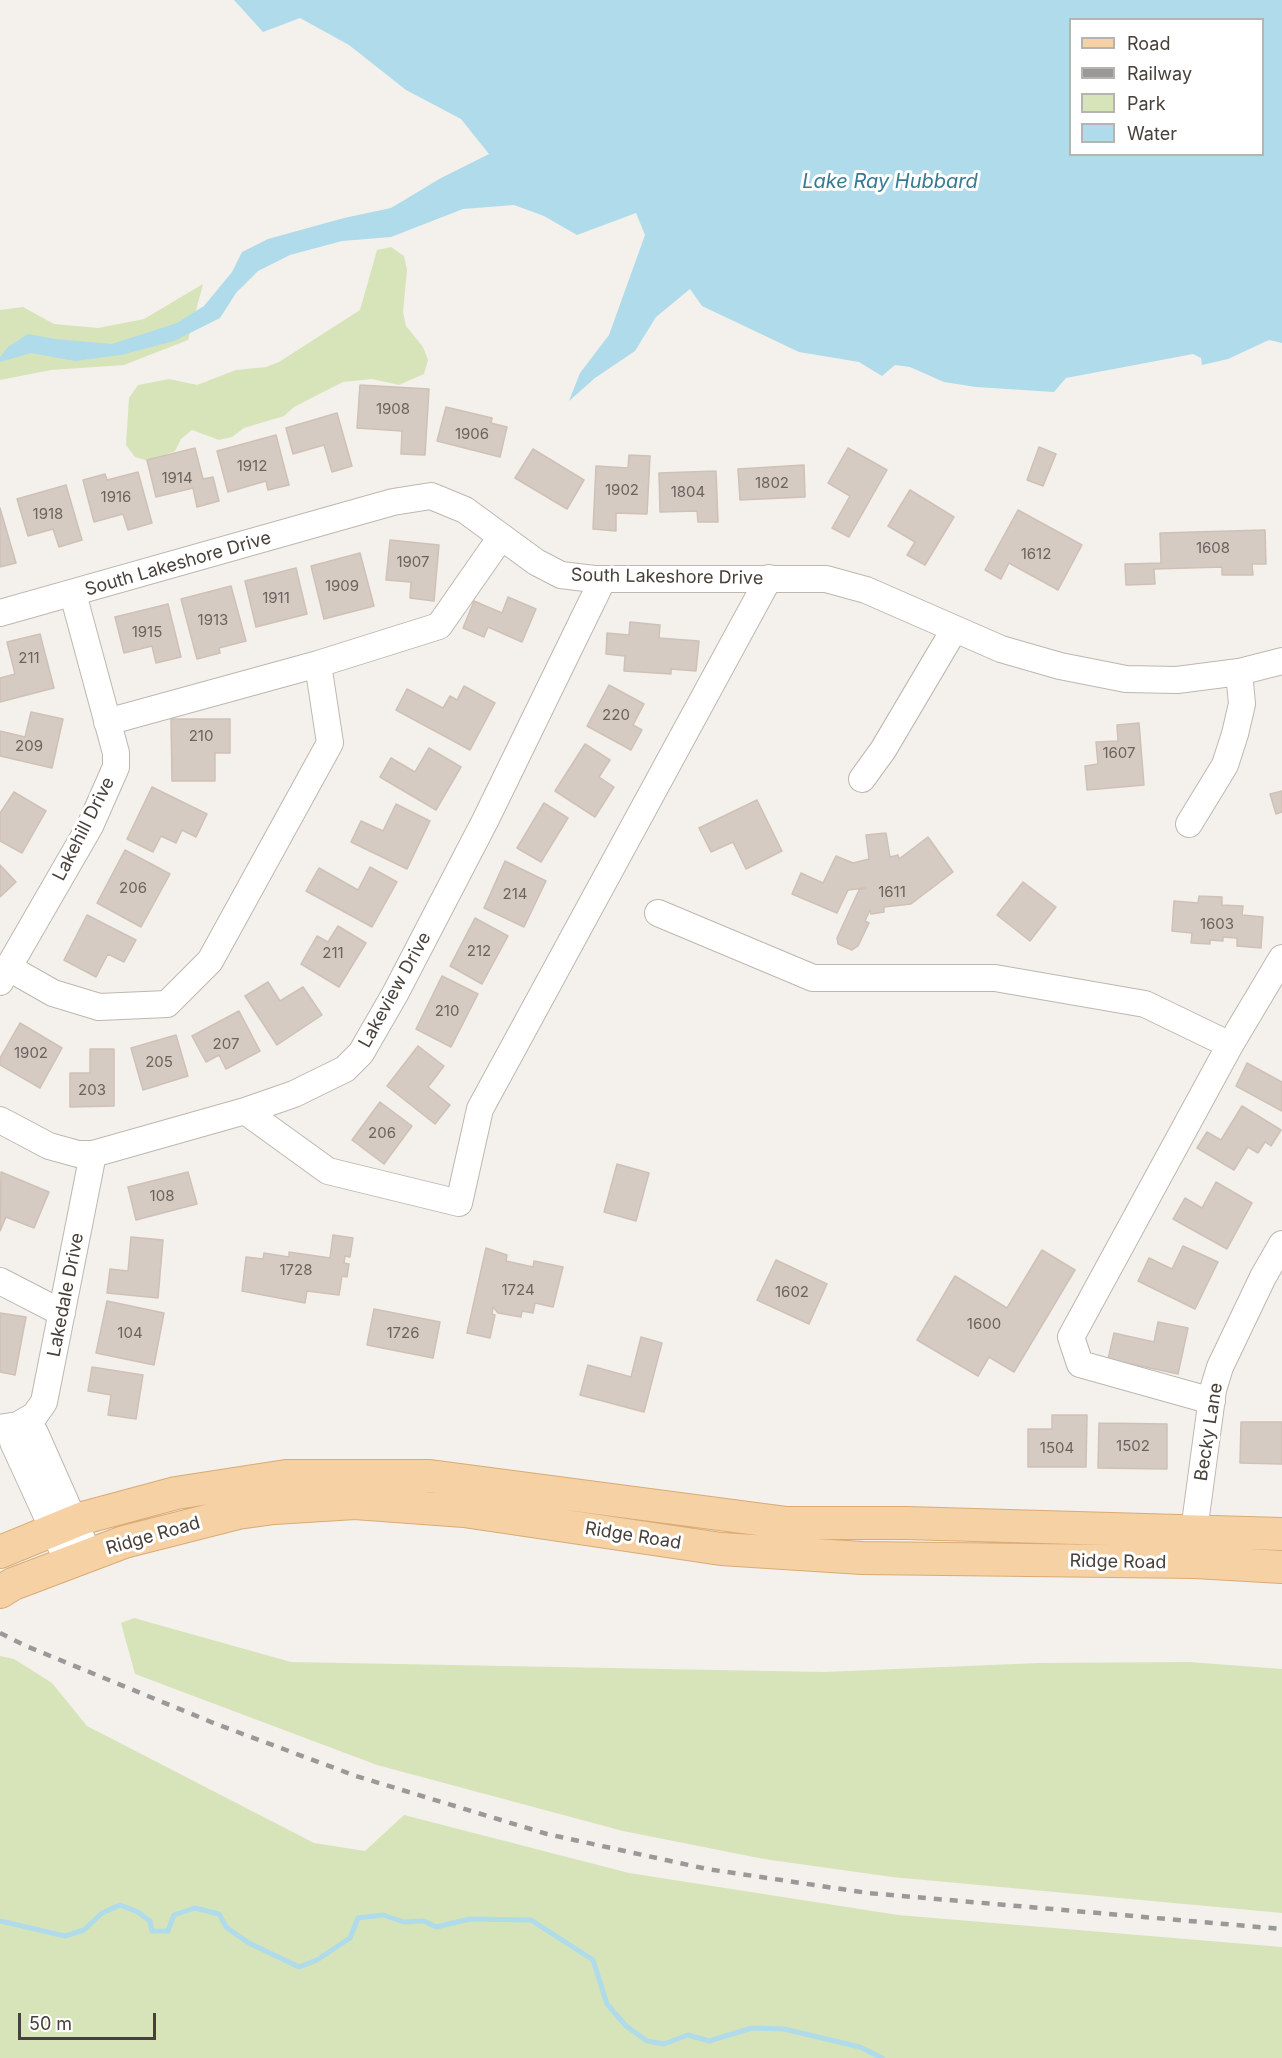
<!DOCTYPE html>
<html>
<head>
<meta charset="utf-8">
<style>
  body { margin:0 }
  #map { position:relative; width:1282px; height:2058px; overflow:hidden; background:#f4f0ec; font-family:Inter,sans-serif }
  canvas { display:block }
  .legend { position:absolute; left:1069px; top:18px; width:195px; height:138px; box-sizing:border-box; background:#fff; border:2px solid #b6b3b0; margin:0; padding:8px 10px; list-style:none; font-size:18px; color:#48403a }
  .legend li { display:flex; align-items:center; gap:12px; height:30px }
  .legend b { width:30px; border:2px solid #b6b3b0 }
  .scale { position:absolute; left:18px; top:2013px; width:138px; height:27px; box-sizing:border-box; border:3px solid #48403a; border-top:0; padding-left:8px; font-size:18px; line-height:21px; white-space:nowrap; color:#48403a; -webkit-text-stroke:4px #fff; paint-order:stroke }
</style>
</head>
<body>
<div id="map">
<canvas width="1282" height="2058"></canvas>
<ul class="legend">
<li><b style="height:8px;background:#f5d1a4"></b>Road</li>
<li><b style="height:8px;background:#999"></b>Railway</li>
<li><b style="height:16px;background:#d7e4b9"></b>Park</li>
<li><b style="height:16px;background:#afdbea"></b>Water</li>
</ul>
<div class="scale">50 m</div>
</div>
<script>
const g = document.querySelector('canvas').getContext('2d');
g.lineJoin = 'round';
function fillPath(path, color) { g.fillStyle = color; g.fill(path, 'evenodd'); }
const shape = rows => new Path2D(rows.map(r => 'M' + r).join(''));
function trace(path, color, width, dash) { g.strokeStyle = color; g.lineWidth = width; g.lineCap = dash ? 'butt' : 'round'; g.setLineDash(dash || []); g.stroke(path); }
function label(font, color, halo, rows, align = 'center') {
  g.font = font + ' Inter,sans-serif'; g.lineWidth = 6; g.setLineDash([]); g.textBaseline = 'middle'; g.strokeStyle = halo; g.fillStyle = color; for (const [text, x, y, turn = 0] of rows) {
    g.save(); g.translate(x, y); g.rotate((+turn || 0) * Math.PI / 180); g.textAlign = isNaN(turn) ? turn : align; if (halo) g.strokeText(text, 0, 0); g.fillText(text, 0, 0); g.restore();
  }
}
fillPath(shape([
  [391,247,404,256,407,270,403,312,406,326,423,347,428,360,424,374,399,385,372,379,343,382,294,407,284,416,244,428,232,437,219,440,192,430,181,439,175,451,149,461,135,457,126,445,129,398,138,385,169,379,197,385,236,370,266,367,279,362,360,310,377,250],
  [203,284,188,340,124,365,51,370,0,380,0,310,23,307,54,324,98,328,144,319],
  [134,1618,291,1662,824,1672,1039,1663,1189,1662,1282,1669,1282,1913,892,1877,764,1859,623,1831,377,1765,135,1674,121,1623],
  [0,1656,14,1659,52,1683,87,1726,314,1843,365,1851,404,1815,629,1873,898,1915,1282,1947,1282,2058,0,2058]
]), '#d7e4b9');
fillPath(shape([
  [234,0,1282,0,1282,343,1269,340,1228,359,1202,365,1201,358,1193,354,1066,378,1054,392,976,387,944,382,910,367,895,365,882,376,859,362,799,352,702,306,690,289,656,317,635,351,595,378,569,401,580,373,609,335,645,235,636,213,577,235,544,216,514,205,463,209,391,237,342,241,290,255,258,271,236,293,220,318,174,341,121,355,75,361,31,353,0,362,0,357,8,347,28,334,55,339,112,344,177,323,204,306,232,272,242,252,268,239,344,218,391,208,441,178,489,154,461,119,406,90,349,45,300,18,263,32],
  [1070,20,1262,20,1262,154,1070,154]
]), '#afdbea');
trace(shape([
  [0,1921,65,1936,84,1930,102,1913,120,1905,138,1912,150,1921,152,1931,168,1931,174,1915,195,1908,219,1914,227,1928,249,1943,299,1967,317,1960,350,1938,358,1918,383,1915,404,1922,424,1921,436,1927,470,1919,531,1920,593,1960,607,2004,626,2026,647,2041,664,2044,688,2035,709,2041,752,2028,784,2029,860,2047,882,2058]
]), '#afdbea', 5);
const building = shape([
  [360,385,429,389,425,455,401,454,402,431,357,428,360,385],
  [446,407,492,418,491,423,507,427,500,457,437,441,446,407],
  [337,413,352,466,332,472,324,445,293,454,286,428,337,413],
  [276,435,289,485,268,490,266,481,228,492,217,451,276,435],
  [1039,447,1056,454,1043,486,1027,480,1039,447],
  [195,448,203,479,213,477,219,501,197,507,193,488,156,497,147,460,195,448],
  [848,448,887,470,849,537,832,528,850,496,828,483,848,448],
  [533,449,584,480,567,509,515,478,533,449],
  [629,455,650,456,647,514,616,513,616,531,593,529,596,466,628,468,629,455],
  [804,465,805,497,740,500,738,469,804,465],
  [716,471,718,522,698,522,697,511,660,512,659,473,716,471],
  [138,472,152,523,128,530,123,514,94,522,83,480,105,474,107,480,138,472],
  [66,485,82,540,59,547,53,529,28,536,17,499,66,485],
  [910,490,954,517,925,565,907,555,915,542,888,526,910,490],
  [0,508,16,563,0,567,0,508],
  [1018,510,1082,545,1058,590,1009,563,1001,579,985,570,1018,510],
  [1265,530,1266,564,1252,564,1253,575,1222,575,1222,567,1154,569,1155,584,1126,585,1125,564,1161,563,1160,533,1265,530],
  [390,540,439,545,434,601,410,598,411,582,386,580,390,540],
  [360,553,374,606,324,619,311,566,360,553],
  [296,568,307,614,256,627,245,581,296,568],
  [231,586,246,641,219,648,220,653,197,659,181,599,231,586],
  [508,597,536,609,522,642,488,627,484,637,463,628,474,601,502,613,508,597],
  [168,604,181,657,156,663,152,646,124,653,115,617,168,604],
  [630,622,660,625,659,638,699,641,696,671,671,669,671,674,624,671,625,656,606,654,607,633,629,635,630,622],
  [40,634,54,688,0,702,0,678,15,674,7,642,40,634],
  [609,685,644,704,633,725,642,730,631,750,587,726,609,685],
  [464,686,495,703,470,750,396,710,407,689,443,708,450,696,457,700,464,686],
  [31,712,63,719,52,768,0,756,0,731,25,737,31,712],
  [171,719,230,719,230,753,215,753,215,781,172,781,171,719],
  [1139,723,1144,785,1087,790,1085,766,1098,764,1096,742,1118,741,1117,725,1139,723],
  [585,744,610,760,599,777,614,787,595,817,555,791,585,744],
  [429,748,461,767,436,810,380,777,391,758,415,772,429,748],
  [152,787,207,814,196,837,182,830,176,843,161,836,153,852,127,839,152,787],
  [1282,791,1282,812,1276,814,1270,794,1282,791],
  [14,792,46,811,22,853,0,841,0,813,14,792],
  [757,800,782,851,746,869,733,842,711,852,699,828,757,800],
  [544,803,568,818,541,862,517,848,544,803],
  [396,804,430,821,407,869,351,842,361,821,383,831,396,804],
  [886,833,890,857,898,855,899,859,928,837,953,872,911,904,884,907,884,912,871,914,870,910,865,921,869,923,858,946,852,950,838,944,837,938,859,890,865,888,848,890,837,913,792,894,801,873,823,883,836,856,853,863,869,859,866,835,886,833],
  [125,850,170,874,141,927,97,903,125,850],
  [505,861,546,881,524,927,484,908,505,861],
  [0,865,16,882,0,897,0,865],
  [370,867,397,882,372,927,306,891,319,868,358,890,370,867],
  [1023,882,1056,907,1030,941,997,915,1023,882],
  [1199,896,1222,897,1222,905,1243,906,1242,915,1263,917,1261,948,1237,946,1237,938,1223,937,1223,941,1210,940,1210,944,1191,943,1192,933,1172,931,1174,901,1198,903,1199,896],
  [87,915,136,940,124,962,108,954,96,977,64,960,87,915],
  [475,918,508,936,482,984,450,966,475,918],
  [338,926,366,943,339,987,301,964,317,936,328,942,338,926],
  [442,976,478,994,451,1047,416,1029,442,976],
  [268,982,280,1001,303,987,322,1015,277,1045,245,996,268,982],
  [239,1011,260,1051,226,1069,219,1055,206,1062,192,1036,239,1011],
  [20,1023,62,1048,40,1088,0,1065,0,1058,20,1023],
  [176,1035,188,1076,143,1090,131,1048,176,1035],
  [418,1046,444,1066,428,1087,450,1105,435,1124,387,1086,418,1046],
  [90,1049,114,1049,114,1106,70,1107,70,1073,90,1073,90,1049],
  [1247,1063,1282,1082,1282,1111,1236,1086,1247,1063],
  [380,1102,412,1126,384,1164,352,1140,380,1102],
  [1242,1106,1281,1130,1271,1146,1265,1142,1258,1153,1248,1147,1234,1170,1197,1148,1207,1132,1221,1140,1242,1106],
  [617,1164,649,1173,636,1221,604,1212,617,1164],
  [1,1172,49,1192,34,1228,6,1217,0,1231,1,1172],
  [188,1172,197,1204,136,1220,128,1187,188,1172],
  [1216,1182,1252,1203,1227,1249,1173,1219,1185,1198,1202,1208,1216,1182],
  [333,1235,353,1238,350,1257,345,1256,344,1263,349,1264,347,1277,342,1276,339,1295,307,1291,305,1303,242,1291,246,1257,263,1259,264,1253,289,1257,289,1252,330,1258,333,1235],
  [131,1237,163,1240,158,1298,107,1293,110,1269,128,1271,131,1237],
  [1183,1246,1218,1262,1195,1309,1138,1281,1149,1258,1172,1269,1183,1246],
  [486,1248,507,1255,506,1261,533,1267,534,1261,563,1267,553,1307,535,1303,533,1313,522,1311,521,1317,498,1313,493,1307,492,1314,495,1315,490,1338,467,1333,486,1248],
  [1042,1250,1075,1270,1014,1372,989,1357,978,1376,917,1340,955,1276,1007,1308,1042,1250],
  [776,1260,827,1284,809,1324,757,1300,776,1260],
  [107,1301,164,1313,154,1365,96,1353,107,1301],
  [374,1309,440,1322,433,1358,367,1345,374,1309],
  [0,1313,26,1317,15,1375,0,1372,0,1313],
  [1158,1322,1188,1328,1178,1374,1108,1359,1114,1333,1154,1342,1158,1322],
  [641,1337,662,1343,644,1412,580,1395,588,1365,631,1377,641,1337],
  [92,1367,143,1375,136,1419,108,1415,111,1395,88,1391,92,1367],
  [1052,1415,1087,1415,1086,1467,1028,1467,1028,1429,1052,1429,1052,1415],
  [1241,1422,1282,1422,1282,1464,1240,1463,1241,1422],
  [1099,1423,1167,1424,1167,1469,1098,1468,1099,1423]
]);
fillPath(building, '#d5cbc2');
trace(building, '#cfc1b6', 1.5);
const minor = shape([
  [0,613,393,502,431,496,465,510,536,562,561,575,594,579,826,579,866,590,1001,649,1060,666,1126,679,1177,680,1239,672,1282,661],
  [107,722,318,664,439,626,501,537],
  [862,779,883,750,954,630],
  [1189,824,1225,765,1235,734,1242,704,1239,672],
  [658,913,813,978,995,978,1145,1004,1230,1045],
  [9,968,53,993,99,1007,167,1004,210,961,330,743,318,664],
  [0,982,90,826,116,767,116,753,73,594],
  [245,1111,328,1171,459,1203,480,1109,769,578],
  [0,1120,49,1146,78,1154,93,1154,245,1111,294,1094,345,1069,361,1053,395,994,485,821,603,579],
  [0,1281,62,1313],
  [1212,1401,1080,1364,1071,1337,1230,1045,1282,958],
  [18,1425,35,1433,89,1555],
  [18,1425,13,1442,68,1562],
  [0,1428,18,1425,35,1415,44,1402,93,1154],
  [1196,1550,1196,1516,1213,1390,1220,1367,1263,1277,1282,1244]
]);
const major = shape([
  [0,1552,83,1518,176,1493,286,1476,430,1476,787,1523,906,1523,1282,1534],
  [0,1592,13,1584,124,1542,238,1513,274,1508,355,1503,464,1511,721,1549,862,1558,1195,1562,1282,1567]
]);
trace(minor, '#bfb7af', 28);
trace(major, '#d9ab75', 34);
trace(minor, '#fff', 26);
trace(major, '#f5d1a4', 32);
trace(shape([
  [0,1633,26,1646,216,1724,356,1776,547,1834,707,1869,868,1893,1282,1929]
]), '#999', 4.5, [8, 8]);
label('15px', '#6b635c', null, [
  ["1908",393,409],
  ["1906",472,434],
  ["1912",252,466],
  ["1914",177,478],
  ["1802",772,483],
  ["1902",622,490],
  ["1804",688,492],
  ["1916",116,497],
  ["1918",48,514],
  ["1608",1213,548],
  ["1612",1036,554],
  ["1907",413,562],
  ["1909",342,586],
  ["1911",276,598],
  ["1913",213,620],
  ["1915",147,632],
  ["211",29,658],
  ["220",616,715],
  ["210",201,736],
  ["209",29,746],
  ["1607",1119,753],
  ["206",133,888],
  ["1611",892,892],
  ["214",515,894],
  ["1603",1217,924],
  ["212",479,951],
  ["211",333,953],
  ["210",447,1011],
  ["207",226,1044],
  ["1902",31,1053],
  ["205",159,1062],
  ["203",92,1090],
  ["206",382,1133],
  ["108",162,1196],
  ["1728",296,1270],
  ["1724",518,1290],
  ["1602",792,1292],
  ["1600",984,1324],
  ["104",130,1333],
  ["1726",403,1333],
  ["1502",1133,1446],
  ["1504",1057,1448]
]);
label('18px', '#48403a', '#fff', [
  ["South Lakeshore Drive",178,564,-16],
  ["South Lakeshore Drive",667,577,1],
  ["Lakehill Drive",84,829,-63],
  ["Lakeview Drive",395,990,-61],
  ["Lakedale Drive",66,1295,-79],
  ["Becky Lane",1209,1432,-81],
  ["Ridge Road",153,1536,-16],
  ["Ridge Road",633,1536,9],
  ["Ridge Road",1118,1562,1]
]);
label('italic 20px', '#367a93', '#fff', [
  ["Lake Ray Hubbard",890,182]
]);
</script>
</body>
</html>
